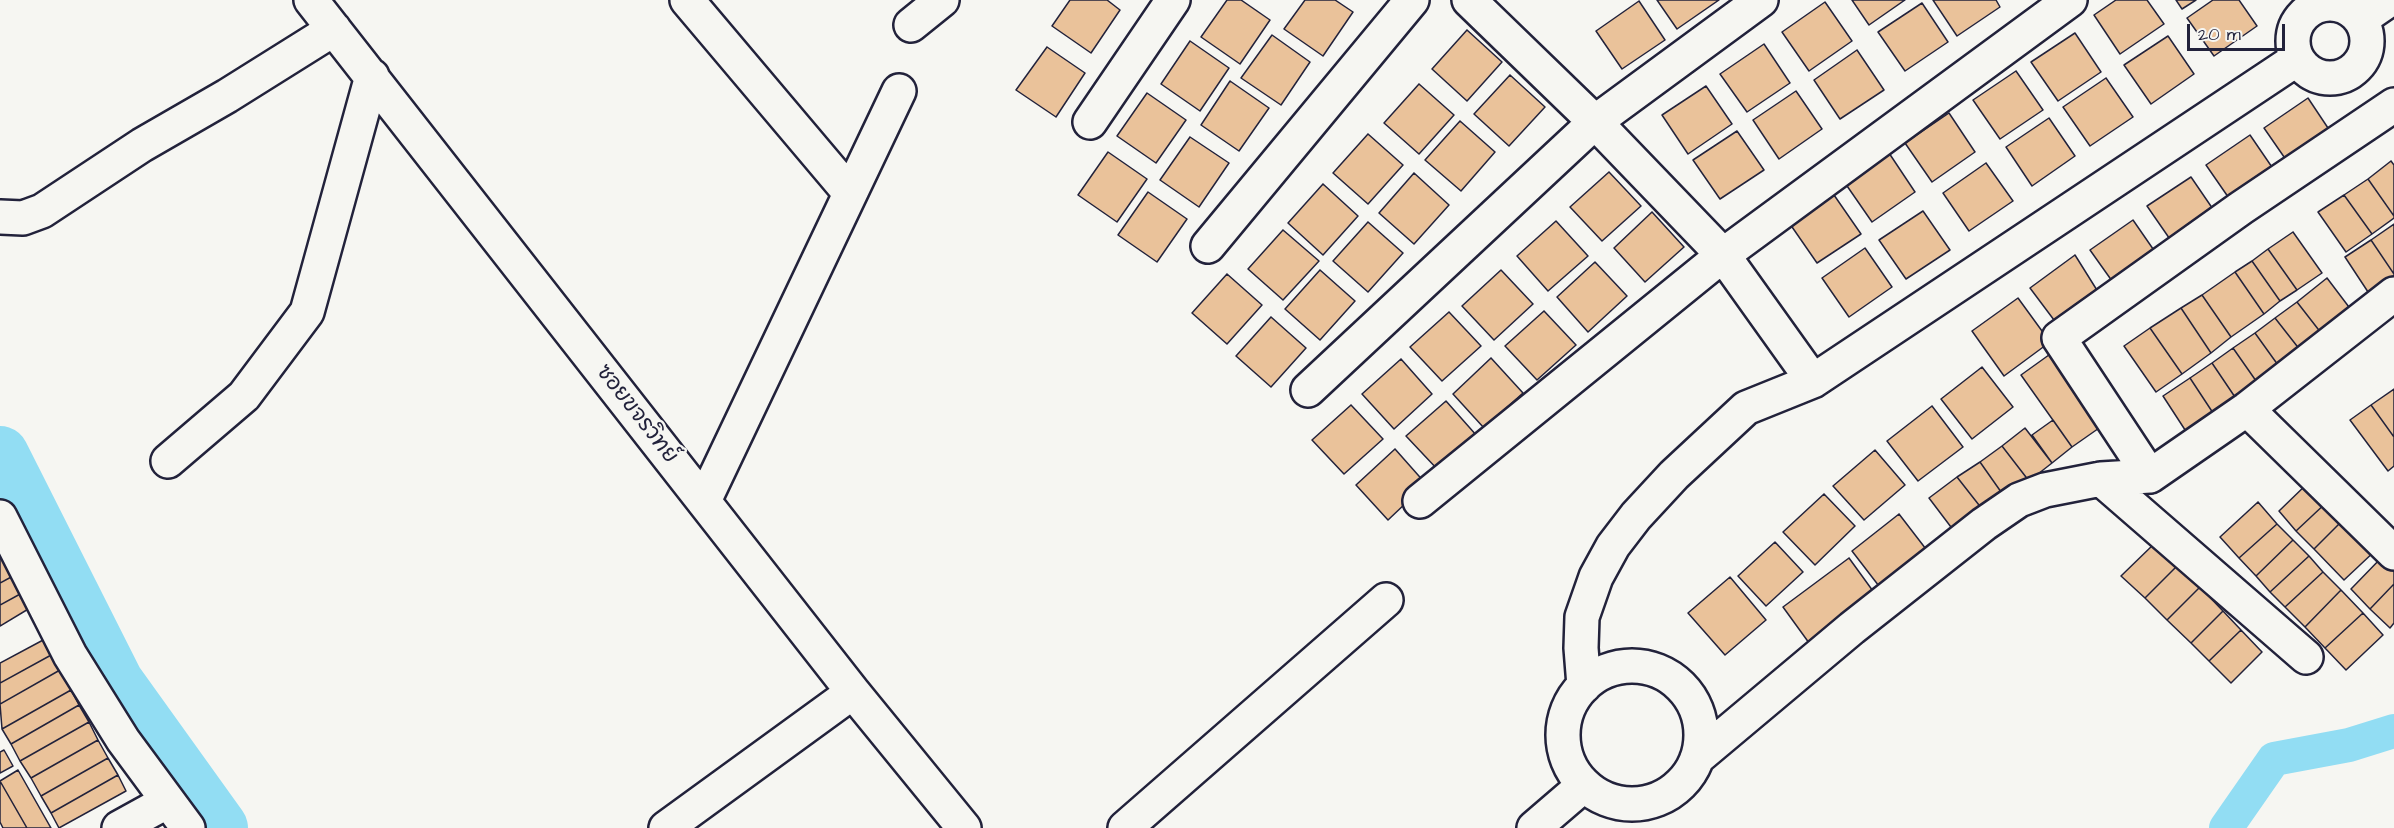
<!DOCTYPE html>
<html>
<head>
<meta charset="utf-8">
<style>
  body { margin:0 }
  #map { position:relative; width:2394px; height:828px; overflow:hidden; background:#f6f6f2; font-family:"Architects Daughter",sans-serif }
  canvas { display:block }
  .scale { position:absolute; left:2187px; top:24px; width:98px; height:27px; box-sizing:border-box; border:3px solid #22223b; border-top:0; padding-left:8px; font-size:18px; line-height:21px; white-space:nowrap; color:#22223b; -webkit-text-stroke:4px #f6f6f2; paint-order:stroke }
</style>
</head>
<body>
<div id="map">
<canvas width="2394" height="828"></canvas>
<div class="scale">20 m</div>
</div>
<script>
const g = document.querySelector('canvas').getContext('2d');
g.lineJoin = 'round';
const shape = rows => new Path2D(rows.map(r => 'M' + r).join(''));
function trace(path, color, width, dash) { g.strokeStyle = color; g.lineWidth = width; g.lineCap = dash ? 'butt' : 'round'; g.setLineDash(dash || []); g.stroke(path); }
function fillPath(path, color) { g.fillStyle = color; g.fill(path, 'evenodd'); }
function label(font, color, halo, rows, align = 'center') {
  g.font = font + ' "Architects Daughter","Playpen Sans Thai",sans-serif'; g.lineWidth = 5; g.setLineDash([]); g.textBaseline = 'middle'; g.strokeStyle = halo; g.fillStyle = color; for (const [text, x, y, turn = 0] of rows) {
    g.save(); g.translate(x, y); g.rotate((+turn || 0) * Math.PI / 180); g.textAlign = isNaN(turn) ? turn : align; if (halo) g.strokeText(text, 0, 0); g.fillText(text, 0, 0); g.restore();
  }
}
trace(shape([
  [2226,828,2274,759,2349,745,2394,731]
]), '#92ddf3', 34);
trace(shape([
  [0,455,115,683,219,828]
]), '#92ddf3', 58);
const building = shape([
  [1070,0,1107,0,1120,10,1091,53,1052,26,1070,0],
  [1227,0,1241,0,1270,20,1240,64,1201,37,1227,0],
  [1305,0,1335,0,1353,12,1323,56,1284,29,1305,0],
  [1657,0,1719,0,1677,29,1657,0],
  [1852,0,1905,0,1869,25,1852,0],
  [1933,0,1996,0,2000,7,1957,36,1933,0],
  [2116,0,2147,0,2164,24,2120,54,2094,15,2116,0],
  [2176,0,2196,0,2182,9,2176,0],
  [2213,0,2239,0,2257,26,2214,56,2187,18,2213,0],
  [1639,1,1665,40,1622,69,1596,31,1639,1],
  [1825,2,1852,41,1809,71,1782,32,1825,2],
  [1922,3,1948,42,1905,71,1878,32,1922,3],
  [1467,30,1502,62,1467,101,1432,69,1467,30],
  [2075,33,2101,72,2058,101,2031,62,2075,33],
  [1272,35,1310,62,1281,105,1241,78,1272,35],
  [2168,36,2194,74,2151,104,2124,65,2168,36],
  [1190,41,1229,68,1200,111,1161,84,1190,41],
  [1764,44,1790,83,1747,112,1720,74,1764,44],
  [1047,47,1085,73,1056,117,1016,90,1047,47],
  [1857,50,1884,90,1840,119,1814,80,1857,50],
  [2016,71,2043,110,2000,139,1973,100,2016,71],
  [1510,75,1545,107,1509,146,1474,114,1510,75],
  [2106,78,2133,117,2090,146,2063,107,2106,78],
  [1230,81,1269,108,1239,151,1201,125,1230,81],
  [1419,84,1454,115,1419,154,1384,123,1419,84],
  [1706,86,1732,124,1688,154,1662,115,1706,86],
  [1796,91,1822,129,1779,159,1753,120,1796,91],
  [1147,93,1186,120,1156,163,1117,136,1147,93],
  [2308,98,2334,137,2291,167,2264,128,2308,98],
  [1949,113,1975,152,1932,182,1905,143,1949,113],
  [2049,118,2075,156,2032,186,2006,147,2049,118],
  [1460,121,1495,152,1461,191,1425,160,1460,121],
  [1737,131,1764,170,1720,199,1693,160,1737,131],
  [1368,134,1403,165,1368,204,1333,173,1368,134],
  [2250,135,2276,173,2233,204,2206,165,2250,135],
  [1190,137,1229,163,1199,207,1160,180,1190,137],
  [1108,152,1147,179,1117,222,1078,195,1108,152],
  [1889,153,1915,192,1872,222,1845,183,1889,153],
  [2391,161,2394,165,2394,216,2368,179,2391,161],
  [1986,163,2013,201,1969,231,1943,193,1986,163],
  [1609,172,1641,206,1602,241,1570,207,1609,172],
  [1414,173,1449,205,1414,244,1379,213,1414,173],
  [2191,177,2217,215,2174,245,2147,206,2191,177],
  [2368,179,2394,216,2394,218,2372,234,2344,195,2368,179],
  [1323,184,1358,216,1323,255,1288,223,1323,184],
  [1148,192,1187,219,1157,262,1118,235,1148,192],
  [1834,195,1861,234,1817,263,1790,224,1834,195],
  [2344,195,2372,234,2346,252,2318,212,2344,195],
  [1923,211,1950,250,1906,279,1879,240,1923,211],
  [1652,212,1684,247,1645,282,1614,248,1652,212],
  [2133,220,2160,259,2117,288,2090,250,2133,220],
  [1556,221,1588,256,1548,291,1517,256,1556,221],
  [1368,222,1403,253,1368,292,1333,261,1368,222],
  [2394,224,2394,274,2371,240,2394,224],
  [1283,230,1319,261,1283,300,1248,269,1283,230],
  [2293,232,2322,273,2297,290,2268,249,2293,232],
  [2371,240,2394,274,2394,282,2372,298,2345,257,2371,240],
  [1865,248,1892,287,1849,317,1822,278,1865,248],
  [2268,249,2297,290,2280,301,2252,261,2268,249],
  [2075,255,2105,303,2060,328,2030,288,2075,255],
  [2252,261,2280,301,2264,314,2235,272,2252,261],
  [1595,262,1627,296,1588,332,1557,297,1595,262],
  [1320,270,1355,301,1320,340,1285,309,1320,270],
  [1501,270,1533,304,1494,340,1462,306,1501,270],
  [2235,272,2264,314,2231,337,2202,295,2235,272],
  [1227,274,1262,305,1227,344,1192,313,1227,274],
  [2327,278,2355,315,2325,338,2297,302,2327,278],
  [2202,295,2231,337,2211,353,2181,308,2202,295],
  [2018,298,2050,342,2004,376,1972,331,2018,298],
  [2297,302,2325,338,2304,355,2275,318,2297,302],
  [2181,308,2211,353,2182,374,2150,328,2181,308],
  [1544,311,1576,345,1537,380,1505,346,1544,311],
  [1449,312,1481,346,1442,381,1410,347,1449,312],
  [1271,317,1306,348,1271,387,1236,356,1271,317],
  [2275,318,2304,355,2283,372,2255,333,2275,318],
  [2150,328,2182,374,2156,392,2124,346,2150,328],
  [2255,333,2283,372,2261,388,2233,348,2255,333],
  [2060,347,2112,419,2072,447,2021,375,2060,347],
  [2233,348,2261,388,2239,403,2212,363,2233,348],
  [1491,358,1523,393,1484,428,1453,394,1491,358],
  [1401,359,1432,394,1394,429,1362,394,1401,359],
  [2212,363,2239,403,2217,419,2190,378,2212,363],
  [1982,367,2013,407,1972,439,1941,399,1982,367],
  [2190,378,2217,419,2189,436,2163,396,2190,378],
  [2394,389,2394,437,2371,405,2394,389],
  [1446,401,1477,436,1439,471,1406,436,1446,401],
  [1351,405,1383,439,1344,474,1312,440,1351,405],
  [2371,405,2394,437,2394,466,2388,471,2350,420,2371,405],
  [1932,406,1963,447,1918,481,1887,441,1932,406],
  [2053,420,2072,447,2052,463,2032,435,2053,420],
  [2025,428,2052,463,2029,481,2002,446,2025,428],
  [2002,446,2029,481,2006,499,1980,462,2002,446],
  [1395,449,1426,484,1388,520,1356,485,1395,449],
  [1875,450,1905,485,1864,520,1833,486,1875,450],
  [1980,462,2006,499,1986,514,1957,477,1980,462],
  [1957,477,1986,514,1957,535,1929,498,1957,477],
  [2309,482,2328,501,2296,531,2279,511,2309,482],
  [1824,494,1855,526,1815,565,1783,532,1824,494],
  [2328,501,2346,517,2314,549,2296,531,2328,501],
  [2258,502,2277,524,2239,558,2220,537,2258,502],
  [1899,514,1929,553,1882,590,1852,551,1899,514],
  [2346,517,2377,549,2344,580,2314,549,2346,517],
  [2277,524,2293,540,2256,576,2239,558,2277,524],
  [2293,540,2309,556,2270,592,2256,576,2293,540],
  [1775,542,1803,572,1766,606,1738,576,1775,542],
  [2156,542,2178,565,2145,598,2121,576,2156,542],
  [2384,555,2394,564,2394,584,2370,609,2351,589,2384,555],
  [2309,556,2323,572,2285,607,2270,592,2309,556],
  [2,558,13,576,0,583,0,559,2,558],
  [1849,558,1878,598,1812,647,1783,607,1849,558],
  [2178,565,2200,587,2167,620,2145,598,2178,565],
  [2323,572,2341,590,2305,627,2285,607,2323,572],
  [13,576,22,593,0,605,0,583,13,576],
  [1730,577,1766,620,1725,655,1688,613,1730,577],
  [2394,584,2394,623,2390,628,2370,609,2394,584],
  [2200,587,2223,611,2191,643,2167,620,2200,587],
  [2341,590,2363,613,2325,648,2305,627,2341,590],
  [22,593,30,608,0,626,0,605,22,593],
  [2223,611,2241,630,2209,661,2191,643,2223,611],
  [2363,613,2383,635,2346,670,2325,648,2363,613],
  [2241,630,2262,652,2231,683,2209,661,2241,630],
  [45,639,53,654,0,683,0,663,45,639],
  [53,654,60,670,0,704,0,683,53,654],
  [60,670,71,690,2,729,0,704,60,670],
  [71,690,79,705,11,744,2,729,71,690],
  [79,705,89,722,20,761,11,744,79,705],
  [89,722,98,740,31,778,20,761,89,722],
  [98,740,108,758,41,796,31,778,98,740],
  [4,750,13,766,0,773,0,752,4,750],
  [108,758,118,775,51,813,41,796,108,758],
  [18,770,51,828,27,828,0,781,18,770],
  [118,775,126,791,59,828,51,813,118,775],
  [0,781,27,828,3,828,0,822,0,781]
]);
fillPath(building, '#eac29a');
trace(building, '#22223b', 1.5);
const minor = shape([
  [311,0,853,692,964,828],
  [687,0,850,193],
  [1469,0,1595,122,1723,255,1813,381,1746,408,1674,475,1636,516,1613,546,1596,577,1582,617,1581,648,1584,686],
  '2293 41a37 37 0 1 1 74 0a37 37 0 1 1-74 0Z',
  [2361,19,2389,0],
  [911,25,942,0],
  [1090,122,1173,0],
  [0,217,23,218,42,211,142,145,227,96,334,29],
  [1208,246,1412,0],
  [1813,381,2297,59],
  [1308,390,1595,122,1761,0],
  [2247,409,2394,553],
  [168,461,244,396,307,312,372,76],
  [2150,476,2059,338,2241,208,2394,105],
  [2101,479,2306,657],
  [704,501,899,91],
  [1420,501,1723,255,2070,0],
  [0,517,70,655,123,740,188,828],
  '1563 735a69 69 0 1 1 138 0a69 69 0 1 1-138 0Z',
  [1697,758,1852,628,1984,524,2019,500,2045,490,2101,479,2150,476,2247,409,2394,294],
  [119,828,168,801],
  [666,828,853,692],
  [1125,828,1386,600],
  [1534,828,1584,785]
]);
trace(minor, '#22223b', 38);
trace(minor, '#f6f6f2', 33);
label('22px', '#22223b', '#f6f6f2', [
  ["ซอยขจรวิทย์",636,415,52]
]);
</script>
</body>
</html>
